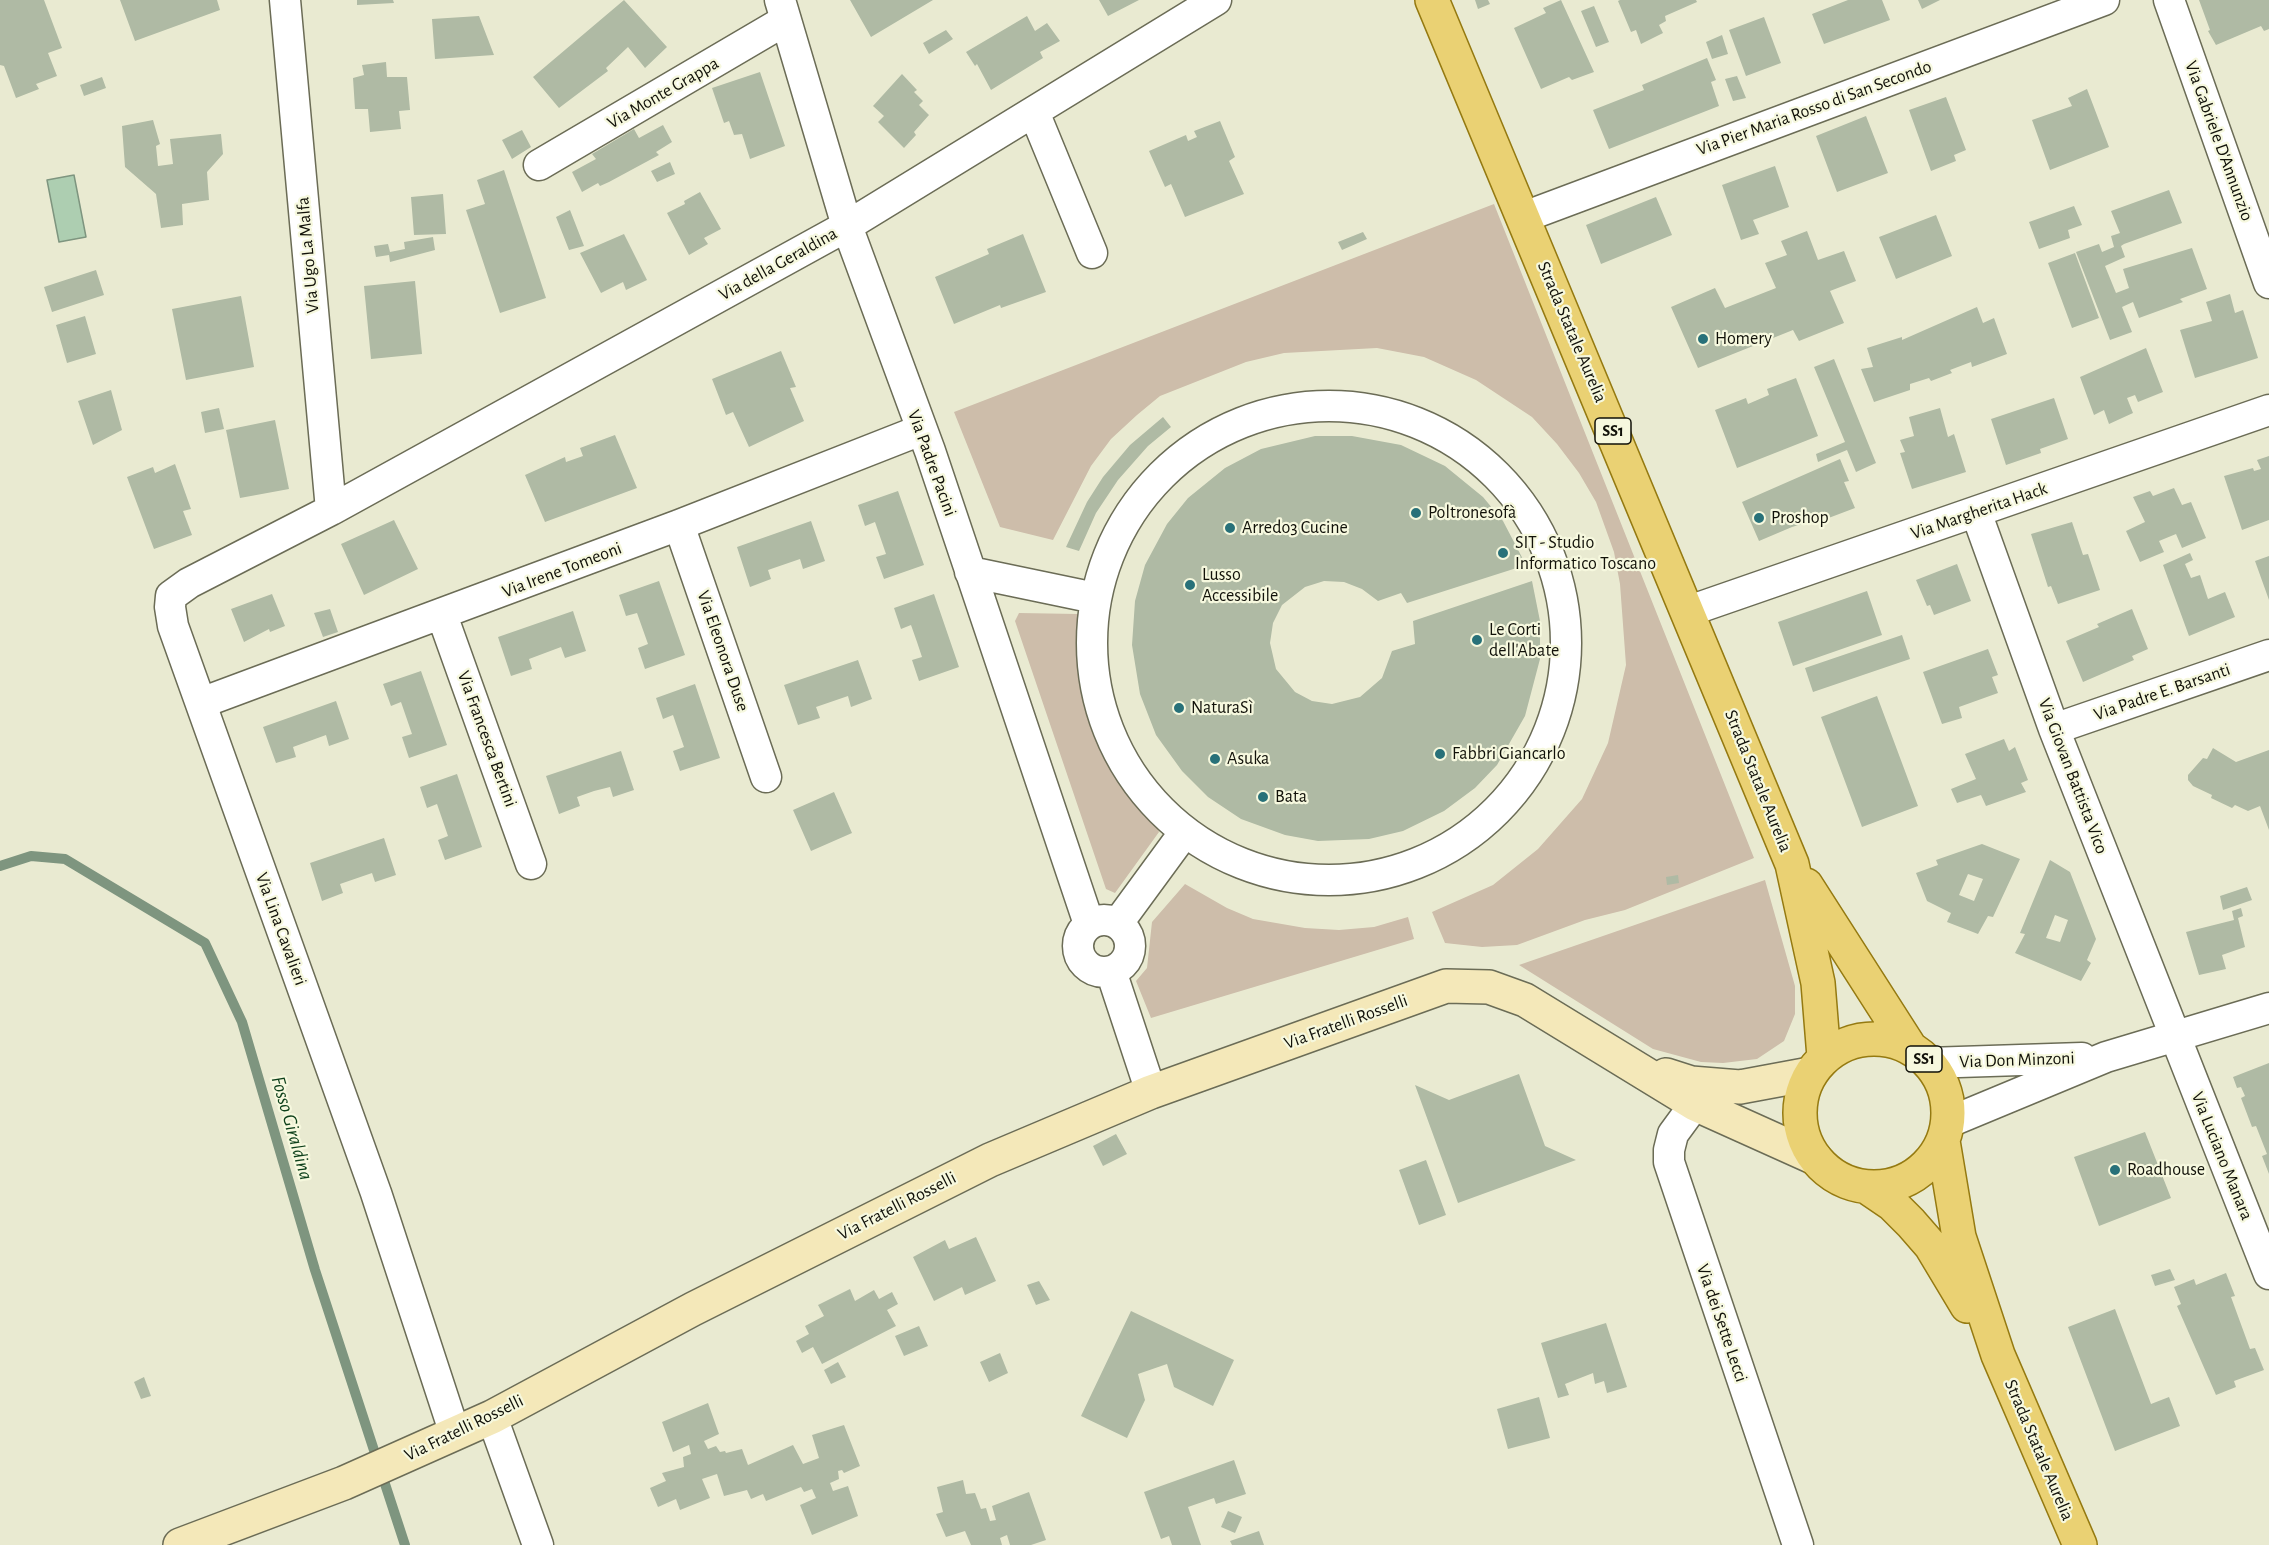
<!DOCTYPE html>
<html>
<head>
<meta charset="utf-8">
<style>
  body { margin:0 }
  canvas { display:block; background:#e9ead1 }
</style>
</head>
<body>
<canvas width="2269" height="1545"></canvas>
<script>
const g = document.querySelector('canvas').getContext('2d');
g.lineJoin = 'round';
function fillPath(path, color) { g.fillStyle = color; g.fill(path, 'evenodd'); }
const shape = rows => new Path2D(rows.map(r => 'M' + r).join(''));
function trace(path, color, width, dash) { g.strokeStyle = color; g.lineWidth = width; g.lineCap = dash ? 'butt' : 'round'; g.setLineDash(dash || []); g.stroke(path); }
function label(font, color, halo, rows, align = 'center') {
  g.font = font + ' "Alegreya Sans",sans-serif'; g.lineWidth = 4.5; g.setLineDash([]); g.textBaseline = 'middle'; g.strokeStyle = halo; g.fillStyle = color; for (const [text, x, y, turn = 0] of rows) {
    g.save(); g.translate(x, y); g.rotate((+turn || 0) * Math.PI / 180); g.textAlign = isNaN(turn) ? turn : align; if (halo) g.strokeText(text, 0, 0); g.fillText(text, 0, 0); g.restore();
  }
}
fillPath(shape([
  [1494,204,1754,858,1625,910,1585,920,1517,945,1482,947,1445,943,1432,912,1493,885,1538,849,1582,799,1608,743,1626,665,1620,584,1614,552,1596,502,1579,473,1557,444,1532,417,1476,380,1424,357,1377,348,1284,353,1246,362,1160,396,1137,415,1111,439,1091,466,1053,540,1000,527,954,412],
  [1019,613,1078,614,1086,702,1094,729,1111,766,1155,823,1159,832,1115,893,1106,889,1015,621],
  [1765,880,1795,986,1795,1014,1784,1041,1757,1059,1723,1063,1701,1062,1653,1049,1519,965],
  [1185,884,1227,908,1253,919,1305,928,1339,930,1374,927,1408,917,1414,939,1151,1018,1136,981,1147,968,1152,922]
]), '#cdbdaa');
const water = shape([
  [74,175,86,237,59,242,47,180,74,175]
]);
fillPath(water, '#adceb1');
trace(water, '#7e957f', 1.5);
trace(shape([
  [0,866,31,856,65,859,205,943,242,1022,315,1270,405,1545]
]), '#7e957f', 10);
fillPath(shape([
  [0,0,44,0,62,48,48,53,57,76,36,84,39,89,16,98,4,66,0,65],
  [120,0,217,0,220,10,135,41],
  [357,0,393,0,394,3,357,5],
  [624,0,667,47,645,68,628,47,606,68,608,71,559,108,533,77],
  [850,0,933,0,871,37],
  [1099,0,1139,0,1108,16],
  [1475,0,1488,0,1490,4,1478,9],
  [1561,0,1594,72,1572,80,1569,77,1541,89,1514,28,1546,13,1543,8],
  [1620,0,1696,0,1697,2,1665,16,1666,21,1659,25,1663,33,1641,44,1636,30,1631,32,1618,1],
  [1848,0,1882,0,1890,20,1824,44,1812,14],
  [1918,0,1940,0,1922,9],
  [2199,0,2269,0,2269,29,2264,31,2261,26,2216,45,2208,31,2210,30],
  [1594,6,1609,42,1596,47,1581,11],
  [479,16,494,55,435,59,432,19],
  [1027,16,1035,31,1047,23,1060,41,1040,52,1043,58,991,90,977,64,975,66,966,52],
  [1764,17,1781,63,1746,76,1729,30],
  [946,30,953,39,929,54,923,43],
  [1722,35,1728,54,1712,59,1706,42],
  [1707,58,1716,80,1711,82,1719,106,1609,149,1593,110,1644,90,1642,85],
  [386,62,387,77,407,77,410,110,399,111,401,129,370,132,368,109,355,109,353,78,364,75,362,65],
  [760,72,785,146,750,159,742,134,734,135,729,121,724,123,712,88],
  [902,74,917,90,914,92,923,101,919,105,929,115,914,132,916,135,904,148,878,122,884,116,873,106],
  [1737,76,1746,98,1733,101,1725,79],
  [102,77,106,88,84,96,80,85],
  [2087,89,2109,147,2050,170,2032,120,2072,106,2068,98],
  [1946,97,1966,150,1954,155,1956,161,1931,171,1909,110],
  [1866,116,1888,173,1837,192,1816,136],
  [153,120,160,144,156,146,158,166,173,164,170,139,221,134,223,154,207,172,209,200,182,204,183,225,161,228,156,194,125,167,122,126],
  [1220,121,1235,157,1229,161,1244,194,1185,217,1171,184,1165,187,1149,151,1186,135,1188,141,1197,137,1194,131],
  [663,125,672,142,656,152,659,155,609,182,600,186,598,183,582,192,572,172,596,159,592,154,634,129,639,138],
  [522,130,531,147,512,159,502,140],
  [670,162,675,174,657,182,651,171],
  [1775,166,1789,207,1753,220,1759,234,1741,240,1722,185],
  [504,170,546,298,500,313,466,210,485,204,477,180],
  [2169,190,2182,223,2124,244,2121,246,2125,257,2105,266,2116,293,2129,288,2123,269,2192,248,2207,289,2180,299,2183,302,2139,318,2133,302,2122,307,2132,332,2110,340,2076,252,2099,244,2102,252,2114,247,2111,236,2120,233,2111,211],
  [700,192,721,229,704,238,708,244,689,255,667,213,685,204,684,201],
  [443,194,446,234,414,235,411,197],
  [1656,197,1672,235,1601,264,1586,225],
  [2074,206,2082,225,2068,230,2070,238,2039,249,2029,222],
  [570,210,584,246,569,250,556,217],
  [1936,215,1952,256,1896,279,1879,237],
  [1807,231,1818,260,1844,251,1856,281,1830,291,1844,323,1799,341,1793,330,1698,368,1671,307,1715,288,1725,308,1776,288,1765,263,1787,255,1781,241],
  [1363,232,1367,239,1342,250,1338,242],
  [624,234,647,280,626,290,623,282,601,293,580,253],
  [1023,234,1046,292,1001,308,1000,305,954,324,935,277,989,254,987,249],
  [433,237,435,250,390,262,389,255,376,257,374,246,388,244,390,252,405,249,404,242],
  [2075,253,2099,318,2072,328,2048,263],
  [96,270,104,295,52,312,44,287],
  [415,281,422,354,371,359,364,286],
  [2230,294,2235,313,2243,310,2258,358,2195,378,2180,330,2212,321,2206,302],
  [241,296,254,367,186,380,172,309],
  [1977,307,1983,323,1994,318,2007,354,1972,367,1971,362,1950,370,1952,373,1931,381,1929,378,1910,384,1910,390,1874,402,1861,369,1873,367,1867,348,1902,337,1902,340],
  [85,316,96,354,67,363,56,325],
  [2146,348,2163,392,2138,402,2135,395,2127,398,2133,413,2109,424,2104,410,2094,415,2080,377],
  [781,351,796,387,790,388,804,421,749,447,733,412,726,415,712,379],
  [1834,359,1876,463,1856,472,1847,450,1818,462,1816,454,1845,442,1814,367],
  [1796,378,1818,436,1737,468,1715,410,1746,398,1748,404,1769,395,1767,389],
  [111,390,122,430,93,445,78,401],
  [2054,398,2068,439,2040,449,2041,453,2006,465,1991,419],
  [219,408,224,429,205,433,201,412],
  [1940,408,1948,437,1954,434,1966,472,1912,489,1900,453,1905,452,1900,440,1914,436,1909,417],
  [1163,417,1171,427,1148,446,1118,480,1096,513,1079,551,1066,547,1087,502,1103,477,1130,445],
  [275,420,289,489,240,498,226,430],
  [615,435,637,488,545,522,525,475,565,457,566,462,583,456,580,448],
  [1315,436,1352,436,1401,445,1445,466,1483,497,1503,521,1526,565,1407,603,1401,593,1378,601,1362,589,1344,582,1324,581,1305,587,1282,605,1273,623,1270,643,1276,669,1295,692,1312,701,1332,704,1360,697,1382,678,1392,651,1415,644,1413,621,1532,581,1540,621,1540,659,1525,716,1497,765,1475,788,1444,811,1403,831,1369,839,1318,841,1285,835,1241,819,1208,797,1182,771,1156,735,1140,694,1132,645,1135,601,1145,565,1167,524,1188,498,1225,468,1261,449],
  [2269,456,2269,520,2242,530,2224,476,2253,468,2254,471,2261,469,2257,460],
  [1840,459,1849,481,1844,482,1855,508,1818,522,1815,520,1792,527,1759,541,1742,502],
  [175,464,191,509,183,511,192,535,154,549,127,477,153,467,155,473],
  [2174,488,2182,505,2191,502,2206,538,2182,548,2176,534,2159,541,2164,552,2140,562,2126,531,2145,522,2133,497,2150,491,2153,496],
  [898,491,924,565,884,579,876,557,886,554,875,522,865,526,858,505],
  [394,520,418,569,364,595,341,544],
  [811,521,825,561,803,569,800,559,768,570,771,579,750,587,737,547],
  [2072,522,2083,555,2088,554,2100,590,2058,604,2051,586,2048,587,2031,534],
  [2190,553,2193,560,2185,564,2191,578,2200,575,2208,599,2225,592,2235,617,2189,636,2163,565],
  [2269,556,2269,600,2255,561],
  [1957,564,1971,601,1934,615,1930,605,1927,606,1916,580],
  [659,581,685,655,645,669,638,648,648,644,637,613,626,616,619,595],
  [1867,591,1882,635,1793,666,1778,622],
  [272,594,285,626,270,632,269,629,244,642,231,609],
  [934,594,959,667,919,681,912,660,922,657,917,642,911,625,901,629,894,608],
  [330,609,338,632,323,637,314,613],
  [2132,609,2148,649,2132,656,2134,660,2083,682,2066,641,2099,627,2097,624],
  [573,611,586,651,565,658,561,647,529,659,532,669,511,676,498,637],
  [1902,635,1910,659,1813,692,1805,668],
  [1988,649,1998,675,1992,677,1998,693,1959,707,1962,718,1942,724,1923,672],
  [858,660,872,699,851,707,848,696,816,707,820,718,798,725,784,685],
  [421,671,447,745,409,758,402,737,412,734,401,702,391,706,383,684],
  [695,684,720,758,680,771,673,751,684,747,673,715,663,719,656,698],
  [1877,696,1918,806,1862,827,1821,717],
  [336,701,349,739,329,746,326,735,293,747,296,757,276,763,263,727],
  [2004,739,2009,751,2015,747,2028,780,2021,783,2026,792,1986,806,1981,795,1957,803,1951,789,1976,779,1965,754],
  [2213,748,2236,762,2269,750,2269,830,2260,806,2248,811,2235,805,2232,808,2211,798,2212,795,2193,786,2188,780,2188,775,2203,758,2207,759],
  [621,751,634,790,613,797,610,787,594,791,577,797,580,806,559,814,546,776],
  [457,774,482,847,445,860,438,840,448,836,437,804,427,808,420,787],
  [834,792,852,833,811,851,793,810],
  [384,838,396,875,375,882,372,873,340,884,343,893,322,901,310,863],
  [1982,844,2020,859,1993,917,1988,916,1978,934,1947,922,1951,913,1927,901,1916,873,1938,865,1936,860],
  [1968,874,1983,879,1974,901,1959,895],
  [2050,860,2070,872,2096,939,2087,960,2091,963,2081,981,2015,953,2025,934,2020,933],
  [2055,915,2068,920,2060,942,2046,938],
  [1678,875,1679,883,1667,885,1666,877],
  [2247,887,2252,900,2223,910,2220,896],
  [2241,908,2243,916,2238,918,2245,947,2222,955,2226,969,2199,975,2186,932,2234,920,2232,911],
  [2269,1063,2269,1174,2262,1156,2267,1154,2256,1126,2252,1127,2241,1098,2245,1096,2241,1087,2237,1088,2233,1077],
  [1519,1074,1545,1146,1576,1160,1458,1203,1415,1085,1449,1100],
  [2145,1132,2171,1198,2099,1226,2074,1157],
  [1116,1134,1127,1154,1103,1166,1093,1146],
  [1426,1160,1446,1215,1419,1225,1399,1170],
  [976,1237,996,1281,965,1295,962,1287,934,1301,913,1257,945,1240,949,1249],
  [2170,1269,2175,1280,2155,1286,2151,1275],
  [2226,1273,2235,1296,2231,1297,2250,1349,2255,1348,2264,1370,2234,1381,2236,1387,2216,1395,2177,1306,2181,1304,2174,1287,2194,1279,2196,1285],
  [1039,1281,1050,1300,1036,1305,1027,1285],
  [850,1289,855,1301,874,1290,879,1299,892,1292,898,1304,887,1310,896,1326,822,1364,813,1347,802,1353,796,1341,809,1334,805,1326,824,1316,818,1305],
  [2115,1309,2151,1404,2169,1397,2180,1426,2115,1451,2068,1327],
  [1131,1311,1234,1360,1213,1406,1174,1387,1167,1364,1138,1374,1145,1400,1127,1438,1081,1416],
  [1606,1323,1627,1387,1607,1393,1604,1381,1595,1384,1593,1373,1565,1384,1569,1395,1558,1398,1541,1343],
  [919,1326,928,1346,904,1356,895,1336],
  [1000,1353,1008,1373,989,1382,980,1362],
  [838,1362,846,1377,831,1384,824,1370],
  [144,1377,151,1396,141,1399,134,1382],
  [1539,1397,1550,1438,1508,1449,1497,1409],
  [708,1403,719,1434,704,1441,708,1449,716,1446,720,1452,725,1451,726,1453,742,1449,748,1465,793,1445,803,1464,819,1458,812,1435,844,1425,860,1466,844,1473,842,1470,838,1471,839,1479,830,1483,833,1491,848,1486,858,1516,812,1535,800,1505,816,1498,812,1489,804,1492,801,1487,766,1501,763,1494,751,1499,747,1490,724,1496,717,1474,702,1479,710,1498,680,1510,676,1499,658,1507,650,1488,666,1481,662,1473,684,1467,683,1457,691,1454,689,1445,673,1452,662,1422],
  [1234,1460,1246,1494,1216,1504,1214,1498,1188,1507,1201,1545,1172,1545,1169,1536,1161,1539,1144,1492],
  [963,1480,966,1494,975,1493,981,1509,986,1508,990,1521,996,1520,992,1506,1029,1492,1046,1540,1031,1545,1010,1545,1007,1535,1000,1538,1002,1545,971,1545,965,1531,946,1537,936,1514,943,1512,937,1487],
  [1228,1511,1242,1517,1235,1533,1221,1527],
  [1259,1531,1264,1545,1232,1545,1230,1541]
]), '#afbaa4');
const street = shape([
  [285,0,331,510],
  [780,0,847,226,930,451,1089,924],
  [2169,0,2269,283],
  [1034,112,1092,253],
  [539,165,786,20],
  [1524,217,2104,0],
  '1092 643a237 237 0 1 1 474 0a237 237 0 1 1-474 0Z',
  [1976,512,2054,729,2269,1274],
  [679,525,766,777],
  [970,572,1095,598],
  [1689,611,2269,410],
  [442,615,531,864],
  [201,703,679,525,921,430],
  [2054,729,2269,655],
  '1078 946a26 26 0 1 1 52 0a26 26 0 1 1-52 0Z',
  [1118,923,1184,833],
  [1111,971,1151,1092],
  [1928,1063,2082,1058],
  [1695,1104,1673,1134,1669,1150,1669,1162,1798,1545],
  [1947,1123,2106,1057,2269,1008],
  [492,1417,538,1545],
  [455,1434,376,1193,173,626,170,607,171,596,189,583,331,510,847,226,1216,0]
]);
const secondary = shape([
  [1666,1075,1691,1083,1740,1087,1810,1074],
  [180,1545,344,1483,492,1417,693,1309,990,1160,1151,1092,1446,986,1489,987,1525,1000,1695,1104,1815,1158]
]);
const primary = shape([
  [1432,0,1792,864,1818,983,1824,1057],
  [1806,885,1911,1049],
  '1800 1113a74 74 0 1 1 148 0a74 74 0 1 1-148 0Z',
  [1943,1141,1959,1237,1998,1355,2080,1545],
  [1867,1187,1892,1204,1911,1223,1931,1246,1967,1306]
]);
trace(street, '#6b6c56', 33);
trace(secondary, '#6b6c56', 36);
trace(primary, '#957a11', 36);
trace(street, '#fff', 30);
trace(secondary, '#f4e8b9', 33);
trace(primary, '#ead173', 33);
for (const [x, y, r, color] of [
  [1703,339,6,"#287179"],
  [1416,513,6,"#287179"],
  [1759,518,6,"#287179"],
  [1230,528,6,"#287179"],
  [1503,553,6,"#287179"],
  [1190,585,6,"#287179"],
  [1477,640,6,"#287179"],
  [1179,708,6,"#287179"],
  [1440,754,6,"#287179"],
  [1215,759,6,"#287179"],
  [1263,797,6,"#287179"],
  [2115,1170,6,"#287179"]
]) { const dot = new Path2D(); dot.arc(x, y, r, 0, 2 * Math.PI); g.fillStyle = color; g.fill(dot); trace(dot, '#f6f8de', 2); }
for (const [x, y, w] of [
  [1613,431,36],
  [1924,1059,36]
]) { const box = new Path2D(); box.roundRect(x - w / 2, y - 13, w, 26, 4.5); g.fillStyle = '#f6f8de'; g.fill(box); trace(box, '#111109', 1.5); }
label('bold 16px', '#111109', null, [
  ["SS1",1613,431],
  ["SS1",1924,1059]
]);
label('18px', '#111109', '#f6f8de', [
  ["Via Monte Grappa",663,93,-30],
  ["Via Pier Maria Rosso di San Secondo",1814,108,-20],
  ["Via Gabriele D'Annunzio",2219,141,70],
  ["Via Ugo La Malfa",308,255,-95],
  ["Via della Geraldina",778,264,-29],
  ["Strada Statale Aurelia",1572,332,67],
  ["Via Padre Pacini",932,463,70],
  ["Via Margherita Hack",1979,511,-19],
  ["Via Irene Tomeoni",562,570,-21],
  ["Via Eleonora Duse",723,651,71],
  ["Via Padre E. Barsanti",2162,692,-19],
  ["Via Francesca Bertini",487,739,70],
  ["Via Giovan Battista Vico",2073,776,69],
  ["Strada Statale Aurelia",1758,781,68],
  ["Via Lina Cavalieri",281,929,70],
  ["Via Fratelli Rosselli",1346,1022,-20],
  ["Via Don Minzoni",2017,1060,-2],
  ["Via Luciano Manara",2222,1156,68],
  ["Via Fratelli Rosselli",897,1206,-27],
  ["Via dei Sette Lecci",1722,1323,71],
  ["Via Fratelli Rosselli",464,1428,-26],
  ["Strada Statale Aurelia",2039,1450,67]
]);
label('18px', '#111109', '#f6f8de', [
  ["Homery",1715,339],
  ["Poltronesofà",1428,513],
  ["Proshop",1771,518],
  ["Arredo3 Cucine",1242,528],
  ["SIT - Studio",1515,543],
  ["Informatico Toscano",1515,564],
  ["Lusso",1202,575],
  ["Accessibile",1202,596],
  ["Le Corti",1489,630],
  ["dell'Abate",1489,651],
  ["NaturaSì",1191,708],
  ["Fabbri Giancarlo",1452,754],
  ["Asuka",1227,759],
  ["Bata",1275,797],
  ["Roadhouse",2127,1170]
], 'left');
label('italic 20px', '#0c3f19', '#f6f8de', [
  ["Fosso Giraldina",292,1128,74]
]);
</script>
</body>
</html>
